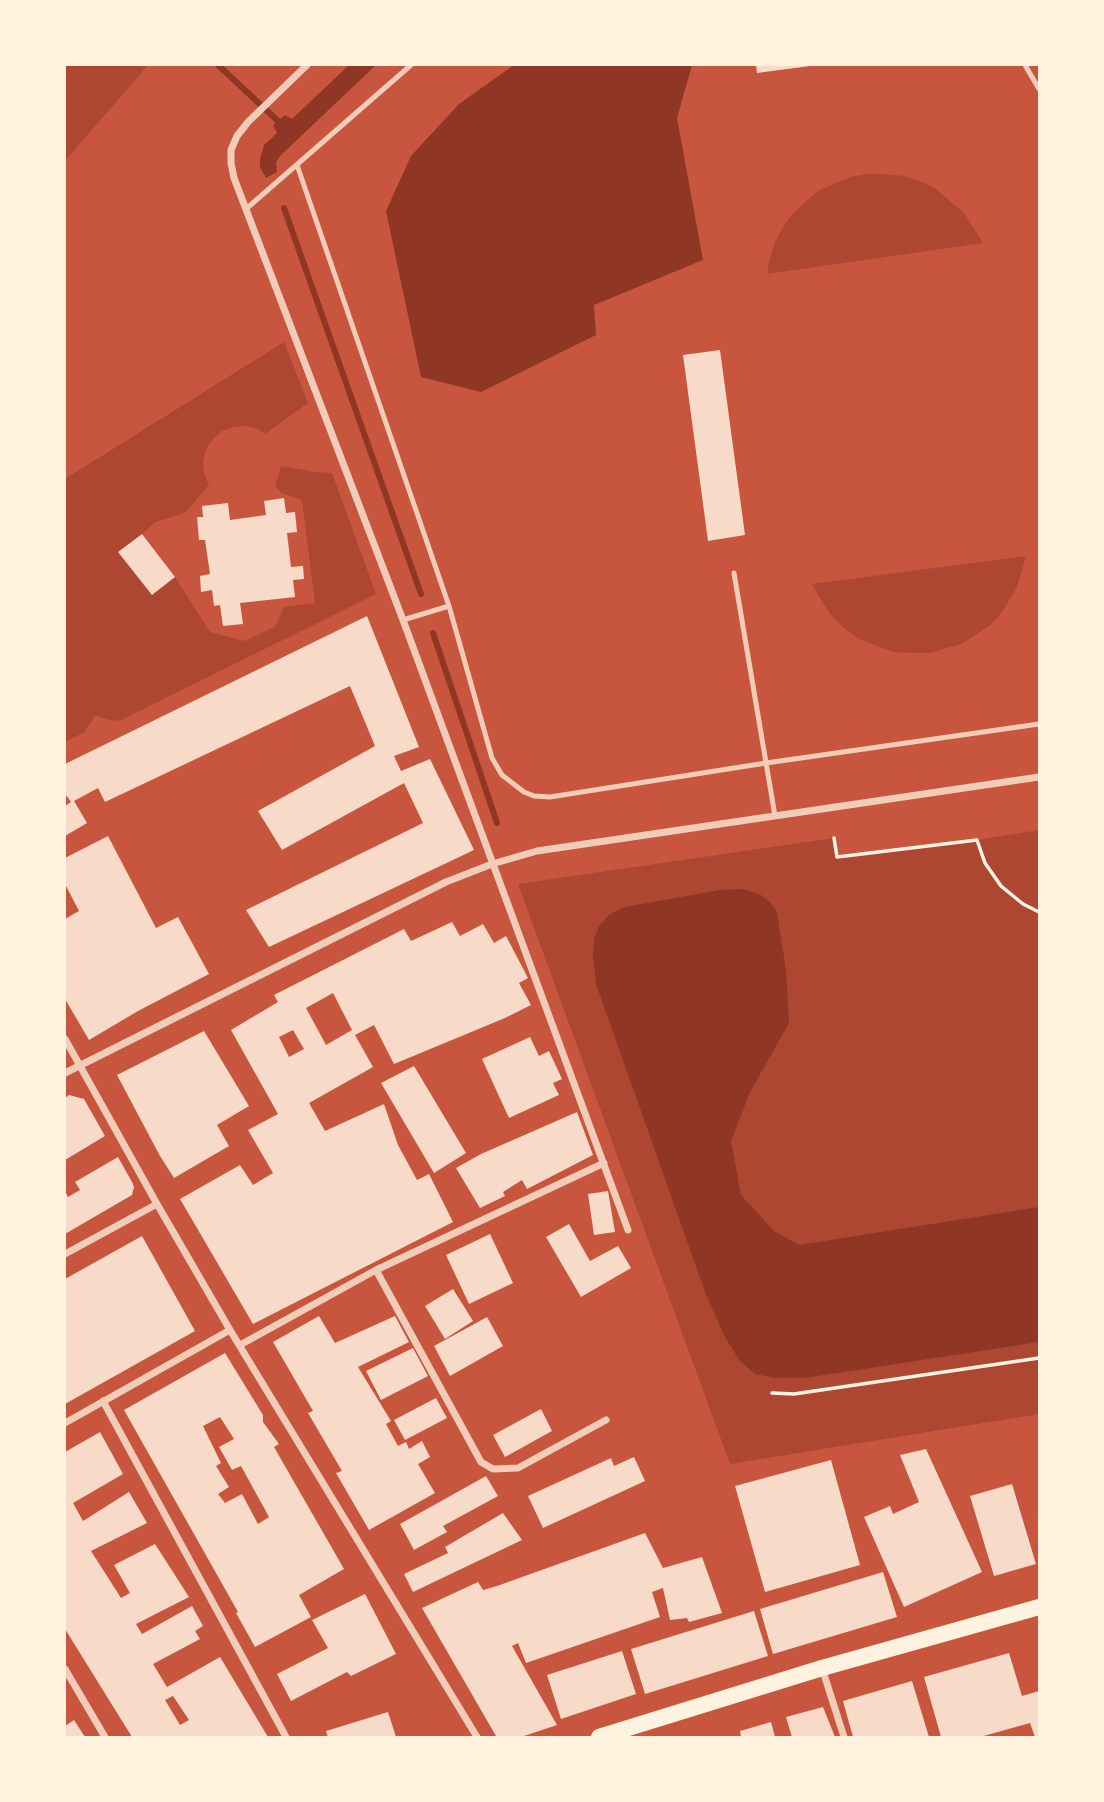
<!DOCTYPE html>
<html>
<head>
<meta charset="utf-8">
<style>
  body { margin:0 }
  #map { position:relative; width:1104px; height:1802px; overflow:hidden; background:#c8553d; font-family:"Noto Sans",sans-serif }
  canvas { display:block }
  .frame { position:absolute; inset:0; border:66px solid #fff3e0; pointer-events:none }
</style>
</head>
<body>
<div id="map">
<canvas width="1104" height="1802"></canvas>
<div class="frame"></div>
</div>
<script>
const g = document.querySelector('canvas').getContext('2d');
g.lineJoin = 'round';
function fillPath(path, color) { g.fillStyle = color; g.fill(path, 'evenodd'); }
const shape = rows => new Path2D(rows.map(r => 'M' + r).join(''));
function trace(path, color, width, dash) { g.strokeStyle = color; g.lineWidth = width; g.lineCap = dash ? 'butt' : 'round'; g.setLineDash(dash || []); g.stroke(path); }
fillPath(shape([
  [65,65,148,65,65,161],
  [866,174,885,174,903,176,920,181,936,189,964,213,983,243,767,274,770,258,775,242,783,227,793,213,818,191,850,177],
  [284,342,308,403,265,434,256,428,245,426,234,427,222,431,213,439,206,449,203,461,204,473,209,485,185,513,155,522,142,534,175,577,210,632,244,641,275,627,284,607,315,603,302,500,281,493,275,486,281,466,316,472,332,473,376,594,119,721,105,719,95,715,85,732,65,742,65,479],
  [1026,556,1017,587,1000,615,989,626,961,644,930,653,911,653,893,652,859,639,844,628,831,615,821,600,812,584],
  [1039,830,1039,1414,730,1464,518,884,834,838,837,857,977,840]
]), '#ae4732');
fillPath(shape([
  [349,65,376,65,280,156,276,162,277,172,266,178,260,167,260,159,264,145,277,133,273,125,285,115,292,119],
  [514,65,692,65,677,118,703,260,594,305,596,335,481,392,421,377,386,211,411,156,459,104],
  [742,889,761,895,771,903,777,912,786,970,789,1023,750,1092,731,1141,741,1195,774,1231,799,1245,1039,1207,1039,1342,805,1378,775,1378,755,1374,740,1361,725,1337,705,1292,596,984,593,956,594,939,599,926,610,914,625,907,720,890]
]), '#8f3625');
trace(shape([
  [218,65,278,121,281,127],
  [284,208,421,594],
  [433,633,497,823]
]), '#8f3625', 6);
fillPath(shape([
  [756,65,810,65,810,66,757,73],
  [720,350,745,535,708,541,683,355],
  [284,498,286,513,295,512,297,532,287,533,291,567,303,566,304,579,293,580,295,597,240,603,243,624,223,626,220,605,214,606,212,590,201,592,200,576,210,574,205,540,199,540,197,517,203,517,202,506,228,503,230,520,266,515,264,501],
  [142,534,175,577,152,595,118,552],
  [367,616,419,747,394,756,401,771,430,759,474,850,269,947,246,910,423,823,404,783,282,850,258,811,375,746,350,686,105,802,98,788,74,801,87,823,65,836,65,806,71,802,67,796,65,797,65,764],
  [108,836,156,928,178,917,209,974,138,1011,89,1040,65,999,65,919,79,911,65,884,65,858],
  [452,922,460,936,483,924,494,943,506,936,528,978,519,983,531,1005,505,1018,394,1064,374,1025,355,1035,373,1067,309,1103,325,1131,384,1104,398,1145,417,1180,429,1174,453,1222,253,1324,180,1199,240,1165,253,1185,273,1173,248,1130,278,1114,231,1030,278,1002,274,995,404,929,411,941],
  [333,993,352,1030,326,1045,306,1008],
  [293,1030,304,1049,289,1057,279,1037],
  [204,1031,249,1106,217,1125,229,1146,174,1178,160,1156,117,1075],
  [530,1037,539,1056,549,1051,562,1079,553,1083,559,1095,509,1118,482,1059],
  [414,1066,466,1153,434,1173,381,1083],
  [69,1095,84,1099,105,1136,65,1160,65,1098],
  [577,1112,593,1155,527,1189,522,1180,503,1192,505,1196,480,1208,456,1168,481,1154],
  [118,1157,132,1182,134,1187,132,1195,65,1234,65,1191,68,1197,80,1190,75,1182],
  [608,1191,615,1232,594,1235,588,1194],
  [569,1224,590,1261,618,1246,631,1268,581,1297,546,1237],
  [490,1234,513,1283,469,1304,446,1255],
  [142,1236,195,1331,65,1404,65,1279],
  [453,1289,473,1321,445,1339,425,1306],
  [319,1316,335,1343,395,1316,409,1342,358,1367,391,1421,386,1424,398,1446,406,1442,409,1449,422,1441,430,1457,418,1464,435,1493,369,1530,336,1473,342,1471,308,1413,313,1411,273,1342],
  [487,1317,503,1346,450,1376,434,1346],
  [413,1348,428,1376,381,1400,366,1371],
  [225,1353,263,1415,263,1422,279,1444,274,1447,344,1569,299,1595,311,1617,255,1647,236,1613,238,1612,124,1410],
  [220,1417,234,1439,219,1447,232,1470,241,1466,269,1517,258,1524,242,1494,225,1503,218,1494,229,1487,216,1466,221,1463,203,1426],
  [436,1398,447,1418,405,1440,394,1420],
  [541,1409,552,1431,505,1457,493,1435],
  [100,1432,123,1474,73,1503,83,1521,129,1492,147,1523,91,1551,121,1598,130,1593,114,1565,155,1544,189,1597,136,1624,142,1634,192,1606,203,1626,195,1631,200,1639,153,1664,167,1687,220,1657,268,1737,132,1737,65,1629,65,1452],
  [173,1696,189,1720,180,1725,165,1700],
  [926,1449,982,1572,904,1607,864,1517,890,1506,893,1514,919,1502,900,1455],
  [634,1457,645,1481,543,1528,528,1496,611,1458,614,1466],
  [831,1460,860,1565,765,1592,735,1486],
  [486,1476,498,1496,443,1526,447,1532,414,1550,400,1524],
  [1012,1484,1036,1564,994,1576,970,1496],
  [503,1513,522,1540,413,1592,404,1574,448,1553,445,1547],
  [645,1533,663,1568,702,1557,722,1613,689,1622,687,1618,670,1620,663,1588,652,1592,660,1617,526,1663,518,1643,512,1646,557,1725,521,1737,496,1736,422,1608,478,1582,483,1590,497,1586],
  [883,1572,897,1617,773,1654,760,1609],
  [365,1594,396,1654,351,1676,347,1672,291,1701,277,1674,328,1648,312,1620],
  [754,1611,768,1656,645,1694,631,1649],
  [622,1651,636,1694,561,1719,547,1675],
  [1009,1653,1022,1696,1039,1691,1039,1737,1035,1737,1030,1723,980,1737,941,1737,924,1677],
  [912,1681,929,1737,853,1737,843,1701],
  [823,1707,835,1737,792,1737,786,1717],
  [388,1712,396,1737,328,1737,326,1731],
  [74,1720,85,1737,65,1737,65,1726],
  [771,1722,775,1737,741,1737,740,1731]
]), '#f7dbc8');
trace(shape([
  [834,838,837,857,977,840,985,863,1001,886,1023,904,1039,912],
  [772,1393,794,1394,1039,1358]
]), '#fff3e0', 3.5);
trace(shape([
  [1025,65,1039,89],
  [297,165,449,606,492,758,502,775,524,792,534,796,550,797,766,763,1039,724],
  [246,209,411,65],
  [734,573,775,816],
  [403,620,449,606]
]), '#f1ccb7', 5);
trace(shape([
  [307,65,248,122,237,136,231,150,231,163,234,178,403,620,628,1230],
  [65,1039,157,1204,230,1330,477,1737],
  [65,1073,446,882,492,864,537,851,1039,777],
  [65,1254,157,1204],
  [376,1270,481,1462,493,1469,518,1468,606,1420],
  [240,1345,376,1270,604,1163],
  [103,1401,286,1737],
  [65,1423,230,1330],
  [822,1668,844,1737],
  [65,1669,105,1737]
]), '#f1ccb7', 7);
trace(shape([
  [599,1737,822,1668,1039,1607]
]), '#fff3e0', 16);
</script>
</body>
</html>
